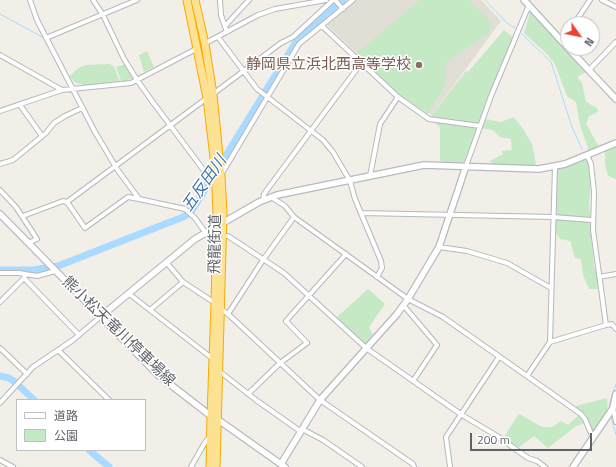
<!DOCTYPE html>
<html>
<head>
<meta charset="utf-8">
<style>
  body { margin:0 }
  #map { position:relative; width:616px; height:467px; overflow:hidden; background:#f1efe8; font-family:"Titillium Web","Noto Sans JP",sans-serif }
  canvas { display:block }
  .legend { position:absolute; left:16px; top:399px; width:130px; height:52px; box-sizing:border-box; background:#fff; border:1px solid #bfc1c3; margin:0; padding:5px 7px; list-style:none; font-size:12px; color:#5f6368 }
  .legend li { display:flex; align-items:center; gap:8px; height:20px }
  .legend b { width:20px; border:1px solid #bfc1c3 }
  .north { position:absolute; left:560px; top:16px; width:40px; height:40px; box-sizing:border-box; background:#fff; border:1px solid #bfc1c3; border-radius:50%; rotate:123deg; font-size:11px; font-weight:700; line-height:16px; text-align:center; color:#5f6368 }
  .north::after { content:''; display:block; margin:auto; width:14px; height:18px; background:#ea4335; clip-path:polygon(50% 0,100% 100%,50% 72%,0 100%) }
  .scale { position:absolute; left:470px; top:433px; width:122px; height:18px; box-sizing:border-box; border:2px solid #5f6368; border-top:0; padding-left:5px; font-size:12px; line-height:14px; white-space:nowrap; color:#5f6368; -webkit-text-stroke:3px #fff; paint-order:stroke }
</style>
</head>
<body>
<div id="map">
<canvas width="616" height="467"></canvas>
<ul class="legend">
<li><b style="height:5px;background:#fff"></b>道路</li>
<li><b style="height:11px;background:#c5e8c5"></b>公園</li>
</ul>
<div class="north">N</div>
<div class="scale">200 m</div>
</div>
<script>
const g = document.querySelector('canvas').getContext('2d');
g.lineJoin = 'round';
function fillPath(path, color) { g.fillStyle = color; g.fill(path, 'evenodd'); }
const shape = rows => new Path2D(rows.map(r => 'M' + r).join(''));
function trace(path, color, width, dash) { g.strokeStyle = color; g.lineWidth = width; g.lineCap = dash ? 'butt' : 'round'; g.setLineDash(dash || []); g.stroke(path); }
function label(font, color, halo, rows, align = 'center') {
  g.font = font + ' "Titillium Web","Noto Sans JP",sans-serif'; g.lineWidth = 3; g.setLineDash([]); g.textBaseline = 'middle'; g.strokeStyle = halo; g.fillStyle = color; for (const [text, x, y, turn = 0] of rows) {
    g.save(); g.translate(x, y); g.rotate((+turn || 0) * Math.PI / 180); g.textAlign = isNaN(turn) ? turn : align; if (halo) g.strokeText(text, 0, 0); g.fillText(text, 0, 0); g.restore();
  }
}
fillPath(shape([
  [357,0,481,0,501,21,432,115,385,80,327,25]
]), '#e1ded6');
fillPath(shape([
  [420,0,469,0,492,22,488,34,446,62,446,84,428,114,381,82,357,53],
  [531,9,586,72,577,77,582,83,586,102,597,108,598,112,589,116,586,124,598,145,592,157,592,175,589,203,594,266,600,282,599,289,589,289,583,275,581,259,575,258,570,241,560,239,553,228,554,169,584,158,588,148,580,125,576,102,567,96,555,64,547,54,524,33],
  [504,30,513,37,464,162,454,164,440,161,440,127,429,119,466,71,468,72],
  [147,51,154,67,144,72,139,55],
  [110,64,114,67,120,82,84,85,74,82,70,76,78,68,86,65],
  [126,64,133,78,122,83,116,67],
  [514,117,523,129,532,144,536,164,533,169,494,165,490,161,503,154,502,151,512,150,511,139,500,137,493,130,481,128,484,119,501,122],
  [609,145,616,147,616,179,608,176,605,164,605,150],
  [368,289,385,304,369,327,373,335,365,344,336,318],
  [607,398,608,413,592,432,589,422,576,426,548,448,534,436,519,447,502,440,519,414,542,427,552,427,561,421,568,425,580,414,576,406]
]), '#c5e8c5');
trace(shape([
  [485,0,508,24,515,28],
  [0,14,44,38],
  [522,34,551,62,572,127,582,149],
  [609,405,616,384],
  [611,417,616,435]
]), '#aadaff', 1);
trace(shape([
  [0,270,33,270,58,266,183,217,188,214,193,209,294,45,304,33,343,0],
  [0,376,9,378,15,382,34,400],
  [89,450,109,467]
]), '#aadaff', 7);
const street = shape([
  [30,0,37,20,95,132,117,169,139,199,185,209,195,218,205,232],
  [93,0,103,15,124,59,137,80,152,101,208,176,215,166],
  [220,0,221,15,227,32],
  [335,0,343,9],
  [602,0,616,7],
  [574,24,590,0],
  [225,26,249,0],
  [322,26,398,97,429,119,480,126],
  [218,37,257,89,323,140,333,152,350,181,355,199,381,261,382,268,377,277],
  [46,38,137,0],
  [562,42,568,33],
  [204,44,258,15,275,9,326,0],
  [0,55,62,90],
  [589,70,616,42],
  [213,94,281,43,293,37,333,0],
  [20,105,42,136],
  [0,111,62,90,131,83,198,48],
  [587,155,591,164,594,192,593,230,606,325],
  [0,164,13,160,46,133,54,123,65,116,82,108],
  [466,166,491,96,529,5],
  [221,175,299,44,353,0],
  [370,176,380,124,398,97],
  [0,190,16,207,37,239,28,243],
  [271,197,285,206,294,217,408,299,443,317,581,414,585,419,593,438],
  [263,201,264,194,362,62],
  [67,202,85,228,128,197,139,199],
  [361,213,553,217,592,220],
  [23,216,63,201,67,202,207,98],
  [223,236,228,236,284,273,366,348,462,415,497,436,528,458,537,461,545,467],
  [439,247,467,251,507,263,551,288],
  [166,262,183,282,215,303],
  [0,273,19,273,37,276,55,271],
  [25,275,24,278,79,335],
  [599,277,616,274],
  [128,293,213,359],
  [0,302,24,278],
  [404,306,437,345,413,381],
  [221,309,228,314,320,400,413,464,414,467],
  [150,310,183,282],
  [228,314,263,260,294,217],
  [550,342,606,325,612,324,616,329],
  [0,348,27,374],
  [58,350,109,400],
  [219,371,256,400,300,431],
  [527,376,550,342,555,166],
  [249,393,280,363,307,343,286,321,346,254],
  [0,403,33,367,73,340,100,317],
  [613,408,616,422],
  [302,429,323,440,362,467],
  [0,460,13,467],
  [191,467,204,444,210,436],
  [450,467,446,437,499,357]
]);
const secondary = shape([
  [524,0,568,48],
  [568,48,616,99],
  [0,214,158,375,211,416,217,419,285,467],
  [100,317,195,239,259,202,277,195,424,165,539,169,565,164,616,143],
  [281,464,320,400,397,314,408,299,439,247,466,166],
  [573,467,613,408,616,394]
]);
const highway = shape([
  [187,0,207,98,215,166,217,214,215,304,211,416,210,467],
  [195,0,205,44,213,94,221,176,223,213,216,467]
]);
trace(street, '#b5b8bc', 6);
trace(secondary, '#b6babf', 8);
trace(highway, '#f9ab00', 9);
trace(street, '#fff', 4);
trace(secondary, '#fff', 5.5);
trace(highway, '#fde293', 7);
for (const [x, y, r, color] of [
  [419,65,4,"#8d6e63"]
]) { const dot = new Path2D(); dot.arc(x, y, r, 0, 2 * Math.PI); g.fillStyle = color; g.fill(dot); trace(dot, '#fff', 1.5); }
label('15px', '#785e54', '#fff', [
  ["静岡県立浜北西高等学校",411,65]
], 'right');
label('15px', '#5f6368', '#fff', [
  ["飛龍街道",216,244,-89],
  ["熊小松天竜川停車場線",118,332,44]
]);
label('italic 16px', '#4174aa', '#fff', [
  ["五反田川",205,184,-55]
]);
</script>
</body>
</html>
